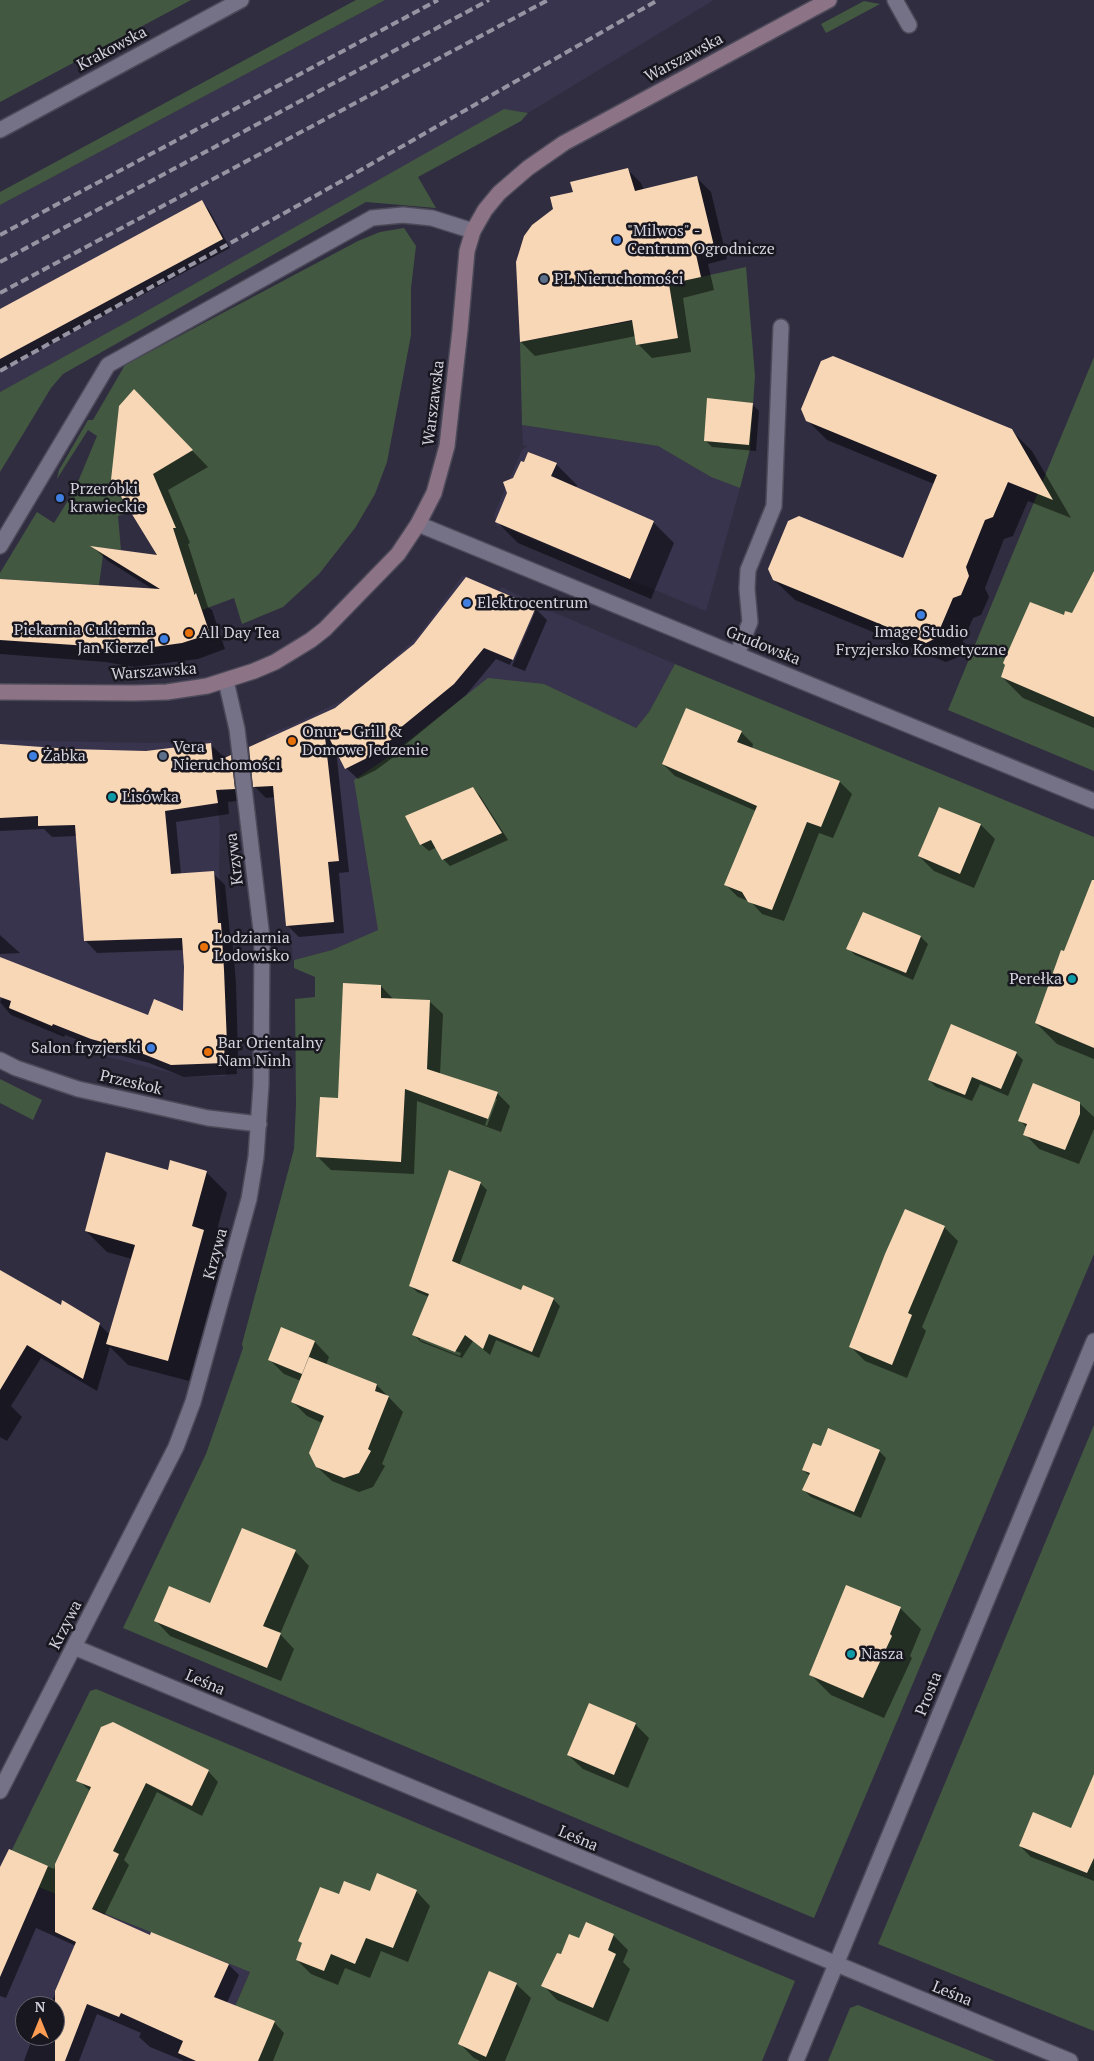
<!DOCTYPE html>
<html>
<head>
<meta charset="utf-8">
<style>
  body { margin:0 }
  #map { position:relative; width:1094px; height:2061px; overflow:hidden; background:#302d40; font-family:"PT Serif",serif }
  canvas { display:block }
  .north { position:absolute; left:15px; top:1996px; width:50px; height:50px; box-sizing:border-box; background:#18171f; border:1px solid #63616b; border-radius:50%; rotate:0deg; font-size:14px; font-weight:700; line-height:20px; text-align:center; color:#d3d1dd }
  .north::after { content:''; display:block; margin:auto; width:18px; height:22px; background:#fd9d54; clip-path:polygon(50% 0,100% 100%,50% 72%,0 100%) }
</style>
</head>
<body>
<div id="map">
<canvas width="1094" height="2061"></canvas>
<div class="north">N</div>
</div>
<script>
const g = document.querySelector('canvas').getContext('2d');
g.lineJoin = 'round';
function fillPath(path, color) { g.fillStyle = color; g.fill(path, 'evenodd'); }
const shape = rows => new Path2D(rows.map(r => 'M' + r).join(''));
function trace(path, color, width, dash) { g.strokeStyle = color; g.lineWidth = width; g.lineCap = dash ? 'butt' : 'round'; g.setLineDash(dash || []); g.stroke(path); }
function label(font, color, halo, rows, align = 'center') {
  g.font = font + ' "PT Serif",serif'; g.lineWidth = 5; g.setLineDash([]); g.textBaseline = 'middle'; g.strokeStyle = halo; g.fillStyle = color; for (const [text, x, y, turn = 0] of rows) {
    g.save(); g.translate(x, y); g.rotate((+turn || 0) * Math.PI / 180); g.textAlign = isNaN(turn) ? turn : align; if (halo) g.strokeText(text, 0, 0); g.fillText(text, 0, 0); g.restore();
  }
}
fillPath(shape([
  [385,0,714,0,528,113,504,110,136,317,0,392,0,205],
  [522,425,658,446,711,477,740,488,706,611,496,525,494,515,522,450,527,446,523,445],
  [463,575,499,591,502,587,539,606,675,664,649,712,636,728,404,919,332,950,293,960,275,789,266,735,292,725,339,702,371,679,418,636],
  [0,740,150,743,212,740,220,830,219,868,226,1076,187,1077,104,1056,31,1017,13,1002,0,996],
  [0,1872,250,1972,210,2061,0,2061],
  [25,2006,55,2006,55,2036,25,2036]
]), '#39344d');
fillPath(shape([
  [0,0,191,0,0,102],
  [356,0,385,0,0,205,0,192],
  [864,1,880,4,826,33,821,24],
  [504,109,528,113,521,121,418,177,436,208,366,202,63,374,51,388,0,472,0,392,136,317],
  [404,228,416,246,411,288,411,335,387,462,375,494,355,528,319,574,283,607,242,624,234,598,202,610,197,594,194,595,173,528,175,528,138,510,118,516,121,550,104,548,99,585,0,579,0,573,35,515,37,512,54,523,75,489,97,436,88,430,57,479,59,470,88,420,93,420,125,365,358,241,380,232],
  [746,267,755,376,750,449,740,488,711,477,658,446,522,425,520,342,632,321,678,337,669,284],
  [1094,357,1094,771,948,710],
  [675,664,1094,837,1094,1254,814,1918,123,1628,206,1454,243,1348,242,1344,294,1149,296,1105,295,999,315,997,315,977,294,968,294,960,332,950,378,930,354,780,384,760,488,678,544,684,636,728,649,712],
  [0,1079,42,1100,33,1120,0,1103],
  [1094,1425,1094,2031,878,1944],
  [96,1689,795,1981,762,2061,211,2061,250,1972,1,1872,90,1691],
  [858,2005,995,2061,828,2061,850,2008]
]), '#435840');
fillPath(shape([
  [627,169,641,183,644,190,697,178,711,192,727,259,708,264,714,290,683,298,691,352,652,358,638,344,636,336,535,356,521,342,517,271,518,255,525,237,574,193],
  [202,202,209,210,230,248,0,371,0,310],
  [752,404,759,411,756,451,712,447,705,440],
  [149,406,208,467,168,490,190,543,188,544,208,607,212,610,225,649,198,659,134,667,106,662,0,654,0,580,154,590,108,561,94,548,160,557,112,480],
  [807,420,1011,430,1032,451,1071,518,1028,501,1013,536,1004,539,985,588,989,597,981,615,973,618,956,658,946,662,795,600,774,580,903,560,934,484,827,440],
  [524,463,556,464,577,485,576,488,653,522,674,543,651,599,518,543,497,522,514,479],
  [535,608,547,620,525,671,512,666,535,612,533,612,510,665,496,659,466,695,405,745,406,748,376,770,358,779,346,768,336,749,349,872,339,873,344,933,299,937,288,926,276,797,266,798,255,787,335,709],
  [1064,617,1094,623,1094,728,1023,698,1002,677],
  [741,732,753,744,752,749,840,782,852,794,833,838,819,833,784,921,762,914,751,902,738,897,726,885,756,811,675,776,663,764],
  [210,744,223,756,223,760,230,756,242,768,246,800,228,802,229,814,176,822,181,874,213,873,225,885,230,934,232,937,236,983,238,1056,236,1056,237,1074,184,1077,149,1063,104,1051,65,1035,64,1037,11,1015,0,1002,21,967,148,1017,185,1013,184,950,97,953,85,940,77,836,52,837,44,829,0,831,0,745,70,750,146,752],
  [473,788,480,796,508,840,450,866,443,859,437,847,429,851,421,844],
  [981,825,995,839,974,888,934,871,919,856],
  [863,913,921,937,928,944,913,980,855,955,848,948],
  [1094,926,1094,1059,1057,1044,1036,1023,1065,953],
  [0,935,11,945,20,953,0,954],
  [381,986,394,1000,429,1001,443,1014,440,1074,497,1093,510,1106,501,1132,417,1101,414,1174,331,1170,318,1157],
  [494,1099,497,1099,487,1126,485,1125],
  [1016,1053,1023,1060,1008,1096,980,1084,972,1101,936,1087,929,1080],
  [1079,1103,1094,1117,1094,1129,1079,1164,1039,1149,1025,1134,1027,1128,1020,1120],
  [169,1171,206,1172,227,1193,214,1241,225,1252,189,1381,128,1365,110,1347,97,1391,41,1358,11,1406,22,1417,7,1441,0,1437,0,1271,62,1307,99,1324,110,1335,132,1259,107,1252,86,1231],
  [480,1183,487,1190,459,1266,522,1292,553,1299,560,1306,539,1358,496,1340,490,1355,473,1341,462,1358,421,1342,414,1335,429,1297,417,1292,410,1285],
  [420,1337,461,1353,460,1356,420,1340],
  [944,1227,958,1241,922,1327,926,1331,907,1378,865,1361,850,1346],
  [282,1329,315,1342,329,1357,326,1365,377,1385,403,1412,382,1464,385,1466,373,1487,359,1492,332,1481,317,1467,322,1423,307,1416,293,1402,301,1381,284,1374,270,1360],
  [822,1447,879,1451,886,1458,861,1518,811,1497,804,1490,810,1476,803,1470],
  [295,1551,309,1566,280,1634,294,1649,281,1681,170,1636,156,1621,211,1605],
  [900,1608,921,1629,910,1656,912,1658,884,1718,831,1695,810,1674],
  [635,1724,649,1738,628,1788,583,1769,568,1755],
  [208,1771,218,1782,202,1816,157,1792,124,1860,129,1865,104,1916,150,1936,229,1965,239,1975,227,2003,274,2022,284,2033,273,2061,184,2061,150,2047,139,2037,141,2033,97,2014,79,2061,24,2061,33,2036,55,2036,55,2006,50,2006,76,1946,36,1928,6,1998,0,1996,0,1876,14,1853,54,1869,90,1791,78,1780],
  [1094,1776,1094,1881,1031,1857,1020,1846,1072,1829],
  [416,1891,430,1906,408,1962,381,1951,370,1978,345,1968,338,1985,311,1974,297,1960,340,1896,370,1892],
  [613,1935,628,1950,623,1962,630,1969,608,2022,557,2000,543,1985,561,1956,580,1940],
  [516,1984,531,1998,505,2061,480,2061,474,2058,460,2044]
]), '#0007');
fillPath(shape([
  [628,168,635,191,697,176,714,246,695,250,701,277,669,284,678,338,636,345,632,320,520,342,516,262,524,236,532,225,553,209,550,197,573,192,570,182],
  [202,200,223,239,0,359,0,309],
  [833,356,1012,429,1053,500,1008,482,993,517,985,520,966,567,969,576,961,595,953,598,936,638,926,643,773,580,768,569,788,521,799,516,903,558,937,475,806,421,801,409,821,361],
  [134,389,193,450,153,474,176,528,173,528,194,593,194,595,196,593,210,634,182,643,118,652,89,646,0,640,0,579,160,589,90,546,157,555,111,480,119,406],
  [707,398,753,403,749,445,704,441],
  [528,452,557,463,551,476,654,521,630,579,495,522,507,493,503,482,513,478,521,461,524,462],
  [1094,571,1094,717,1001,677,1005,665,1003,663,1030,602,1064,615,1065,611,1072,613],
  [466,577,536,607,513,660,484,648,454,684,394,733,396,736,365,759,345,769,324,728,339,861,328,862,334,922,286,926,273,786,253,787,249,747,335,708,414,644],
  [686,708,742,731,737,742,840,781,821,827,807,822,772,910,748,902,742,892,724,885,757,806,662,764],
  [211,743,213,763,231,755,235,789,216,790,218,803,165,811,171,874,214,871,218,923,221,923,224,970,227,1044,224,1044,225,1063,171,1065,136,1051,91,1039,53,1024,52,1026,9,1008,11,1001,0,997,0,957,148,1015,154,999,183,1011,184,967,182,938,84,941,75,825,38,826,38,816,0,818,0,744,70,749,146,751],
  [473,787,502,833,442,860,431,840,420,845,405,816],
  [939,807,981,824,960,874,918,856],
  [1092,880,1094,880,1094,1048,1035,1023,1061,950,1064,951],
  [863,912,921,936,906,973,846,949],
  [343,983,381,985,381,998,430,1000,427,1069,498,1092,488,1119,405,1089,401,1162,316,1157,320,1097,338,1098],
  [951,1024,1017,1052,1001,1089,972,1077,965,1095,928,1080],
  [1033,1083,1080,1102,1080,1114,1065,1150,1023,1135,1027,1124,1018,1121],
  [106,1152,168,1170,170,1160,207,1171,192,1226,204,1230,168,1361,106,1344,135,1245,85,1231],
  [449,1170,481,1182,452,1261,521,1290,523,1285,554,1298,532,1352,489,1334,483,1349,465,1335,455,1352,412,1335,429,1294,409,1286],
  [905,1209,945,1226,908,1313,912,1315,892,1365,849,1347,885,1254],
  [0,1270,61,1305,62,1300,100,1323,83,1379,27,1345,0,1390],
  [281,1327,315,1341,302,1374,268,1360],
  [309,1357,377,1384,375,1391,389,1396,368,1449,371,1451,359,1473,344,1478,316,1467,309,1453,324,1416,291,1402],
  [828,1428,880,1450,854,1512,802,1490,810,1473,802,1470,813,1443,821,1446],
  [242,1528,296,1550,263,1626,281,1633,267,1668,154,1621,169,1586,210,1603],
  [846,1585,901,1607,890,1634,892,1636,863,1698,809,1675],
  [589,1703,636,1723,614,1775,567,1755],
  [113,1722,209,1770,192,1806,146,1783,113,1851,119,1854,92,1909,150,1935,151,1932,229,1964,214,1997,275,2021,258,2061,196,2061,178,2053,183,2041,121,2013,119,2017,87,2004,65,2061,55,2061,55,1991,76,1942,55,1932,55,1864,91,1787,76,1781,101,1727],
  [1094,1774,1094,1858,1087,1873,1019,1846,1033,1812,1071,1828],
  [9,1849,48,1866,0,1977,0,1867],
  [377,1873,417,1890,393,1948,366,1938,355,1964,331,1954,324,1971,296,1960,302,1943,298,1941,320,1887,339,1894,344,1881,370,1891],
  [586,1922,614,1934,608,1950,616,1954,593,2008,541,1986,557,1953,561,1954,569,1934,579,1938],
  [489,1971,517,1983,486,2057,458,2044]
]), '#f8d7b7');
const lane = shape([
  [895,0,909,25],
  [0,546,108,365,372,218,403,215,432,218,473,231],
  [737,654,750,622,747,589,748,570,774,506,781,327]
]);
const street = shape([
  [0,130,241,0],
  [418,524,1094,801],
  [0,1060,16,1068,78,1089,208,1118,259,1124],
  [74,1647,1070,2061],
  [0,1791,176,1447,193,1402,249,1199,256,1157,261,1085,262,938,237,729,226,681],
  [796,2061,1094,1341]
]);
const secondary = shape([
  [0,692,134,693,167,692,207,686,254,671,275,662,311,640,325,629,398,554,418,524,434,493,447,446,460,330,467,251,473,231,485,210,499,193,528,168,564,143,829,0]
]);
trace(lane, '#4c4a59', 18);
trace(street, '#4c4a59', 18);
trace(secondary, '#4c4a59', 18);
trace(lane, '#757187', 15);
trace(street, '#757187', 15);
trace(secondary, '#8c7386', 15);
trace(shape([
  [0,235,438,0],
  [0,262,489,0],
  [0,293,548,0],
  [0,371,324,191,658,0]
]), '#9693a2', 4, [8, 4]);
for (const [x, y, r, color] of [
  [617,240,5,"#3f7fe0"],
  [544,279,5,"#5c6f8a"],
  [60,498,5,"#3f7fe0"],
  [467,603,5,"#3f7fe0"],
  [921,615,5,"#3f7fe0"],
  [189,633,5,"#e8710a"],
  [164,639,5,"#3f7fe0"],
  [292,741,5,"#e8710a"],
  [33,756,5,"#3f7fe0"],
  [163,756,5,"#5c6f8a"],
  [112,797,5,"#0f9aa8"],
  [204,947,5,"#e8710a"],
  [1072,979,5,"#0f9aa8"],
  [151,1048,5,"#3f7fe0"],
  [208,1052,5,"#e8710a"],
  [851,1654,5,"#0f9aa8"]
]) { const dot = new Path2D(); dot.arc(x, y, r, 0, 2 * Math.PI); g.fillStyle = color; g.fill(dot); trace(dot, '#18171f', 2); }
label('16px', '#d3d1dd', '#18171f', [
  ["Krakowska",112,49,-28],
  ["Warszawska",684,58,-28],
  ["Warszawska",434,403,-83],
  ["Grudowska",763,646,22],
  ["Warszawska",154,672,-4],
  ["Krzywa",235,859,-97],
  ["Przeskok",131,1083,13],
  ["Krzywa",216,1254,-75],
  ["Krzywa",66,1625,-63],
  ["Leśna",205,1683,23],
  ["Prosta",929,1694,-68],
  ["Leśna",578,1839,23],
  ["Leśna",952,1994,22]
]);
label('16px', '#d3d1dd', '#18171f', [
  ["\"Milwos\" -",627,231],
  ["Centrum Ogrodnicze",627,249],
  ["PL Nieruchomości",554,279],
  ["Przeróbki",70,489],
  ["krawieckie",70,507],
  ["Elektrocentrum",477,603],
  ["Piekarnia Cukiernia",154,630,"right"],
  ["Jan Kierzel",154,648,"right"],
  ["Image Studio",921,632,"center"],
  ["Fryzjersko Kosmetyczne",921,650,"center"],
  ["All Day Tea",199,633],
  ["Onur - Grill &",302,732],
  ["Domowe Jedzenie",302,750],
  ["Vera",173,747],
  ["Nieruchomości",173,765],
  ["Żabka",43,756],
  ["Lisówka",122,797],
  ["Lodziarnia",214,938],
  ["Lodowisko",214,956],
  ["Perełka",1062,979,"right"],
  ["Bar Orientalny",218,1043],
  ["Nam Ninh",218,1061],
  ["Salon fryzjerski",141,1048,"right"],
  ["Nasza",861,1654]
], 'left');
</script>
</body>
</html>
